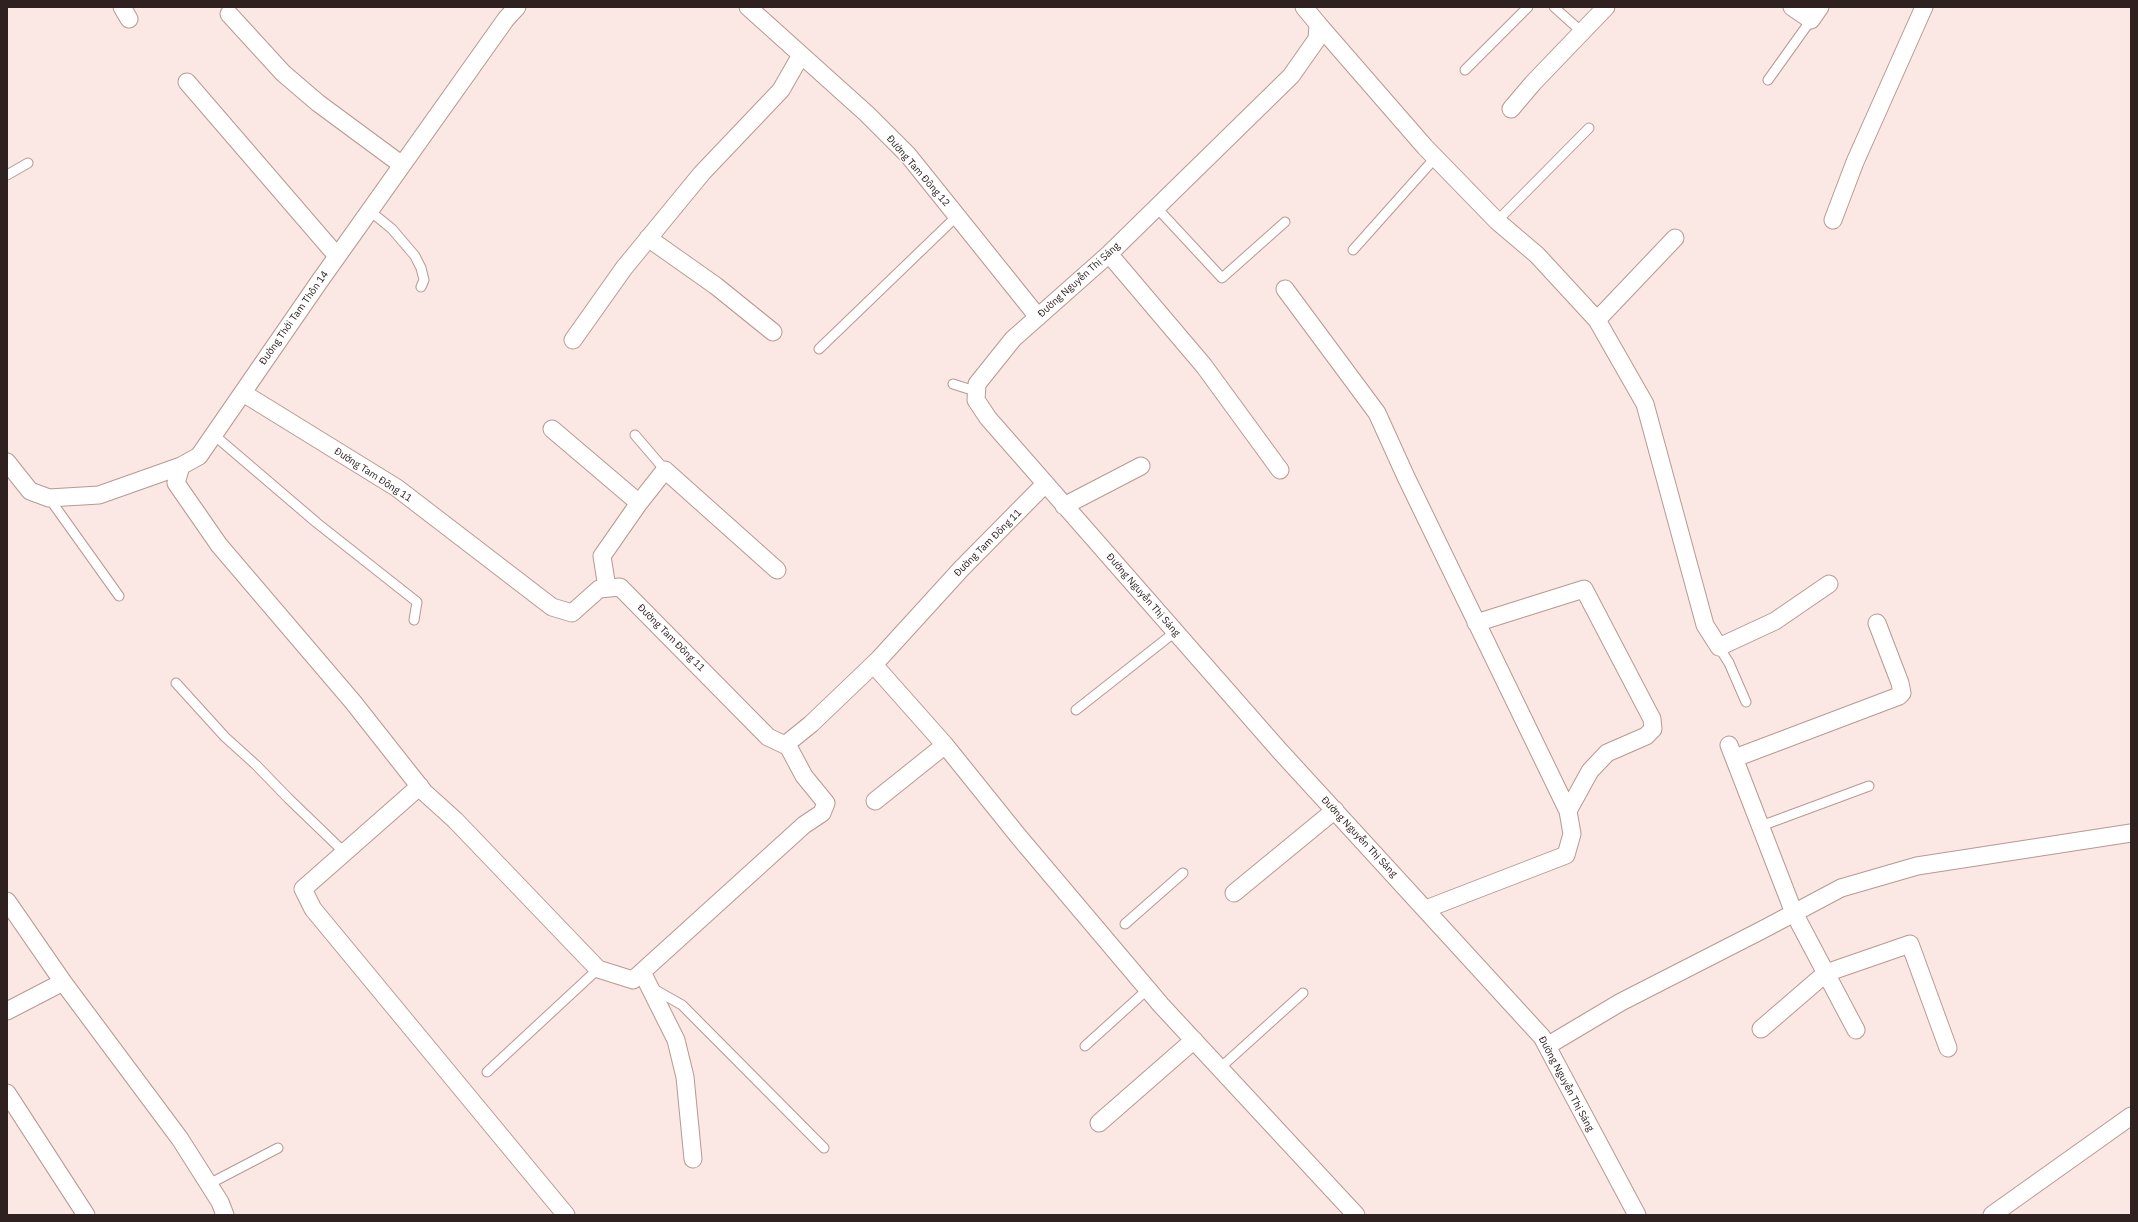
<!DOCTYPE html>
<html>
<head>
<meta charset="utf-8">
<style>
  body { margin:0 }
  #map { position:relative; width:2138px; height:1222px; overflow:hidden; background:#fbe7e3; font-family:"IBM Plex Sans",sans-serif }
  canvas { display:block }
  .frame { position:absolute; inset:0; border:8px solid #2e211f; pointer-events:none }
</style>
</head>
<body>
<div id="map">
<canvas width="2138" height="1222"></canvas>
<div class="frame"></div>
</div>
<script>
const g = document.querySelector('canvas').getContext('2d');
g.lineJoin = 'round';
const shape = rows => new Path2D(rows.map(r => 'M' + r).join(''));
function trace(path, color, width, dash) { g.strokeStyle = color; g.lineWidth = width; g.lineCap = dash ? 'butt' : 'round'; g.setLineDash(dash || []); g.stroke(path); }
function label(font, color, halo, rows, align = 'center') {
  g.font = font + ' "IBM Plex Sans",sans-serif'; g.lineWidth = 3; g.setLineDash([]); g.textBaseline = 'middle'; g.strokeStyle = halo; g.fillStyle = color; for (const [text, x, y, turn = 0] of rows) {
    g.save(); g.translate(x, y); g.rotate((+turn || 0) * Math.PI / 180); g.textAlign = isNaN(turn) ? turn : align; if (halo) g.strokeText(text, 0, 0); g.fillText(text, 0, 0); g.restore();
  }
}
const service = shape([
  [1554,7,1583,33],
  [1465,70,1528,7],
  [1768,80,1811,20],
  [7,175,28,163],
  [1157,208,1222,278,1285,222],
  [370,211,392,229,415,256,421,268,424,280,421,287],
  [1497,221,1589,128],
  [1353,250,1435,158],
  [819,349,957,216],
  [953,384,975,391],
  [214,435,317,523,417,602,414,620],
  [635,435,665,470],
  [49,498,119,596],
  [1719,647,1729,663,1746,702],
  [176,683,225,737,256,765,288,798,345,853],
  [1076,710,1175,632],
  [1761,826,1869,786],
  [1125,924,1183,873],
  [652,988,682,1005,824,1148],
  [1085,1046,1148,989],
  [1220,1068,1303,993],
  [487,1072,598,969],
  [209,1184,278,1148]
]);
const minor = shape([
  [122,7,129,19],
  [748,7,867,114,908,155,1038,317],
  [1304,7,1318,24,1317,39,1291,76,1109,254,1013,339,977,384,976,400,988,418,1279,750,1542,1037,1637,1215],
  [1792,7,1811,20,1820,7],
  [229,14,283,73,318,103,402,165],
  [1318,24,1425,147,1497,221,1537,255,1597,320,1645,404,1705,625,1719,647,1775,621,1829,584],
  [187,82,337,256],
  [1511,109,1533,83,1606,7],
  [1833,220,1855,162,1924,7],
  [648,238,716,286,773,332],
  [1109,254,1204,366,1280,470],
  [1285,289,1377,413,1406,477,1568,811,1572,834,1566,855,1426,909],
  [1597,320,1675,238],
  [573,340,624,268,702,173,781,90,801,55],
  [243,393,397,488,552,607,572,613,599,589,620,587,768,737,785,745,811,724,879,659,962,568,1045,484],
  [552,429,639,503],
  [7,462,30,491,49,498,99,495,181,466,199,456,319,282,506,19,517,7],
  [181,466,176,483,219,545,353,702,424,792,455,820,598,969,633,980,804,825,822,813,826,803,804,776,789,748,785,745],
  [1064,506,1141,466],
  [607,588,602,556,639,503,665,470,777,570],
  [1476,623,1584,589,1652,719,1653,729,1646,736,1607,753,1590,771,1568,811],
  [874,665,945,745,1019,837,1161,1005,1356,1215],
  [1729,745,1794,913,1856,1030],
  [1735,758,1899,696,1902,693,1900,683,1877,623],
  [420,786,303,889,313,909,566,1215],
  [875,801,945,745],
  [1234,893,1335,810],
  [7,901,63,982],
  [642,972,676,1040,685,1077,693,1159],
  [7,1011,63,982,180,1139,220,1202,225,1215],
  [1761,1029,1826,973,1910,944,1948,1048],
  [1547,1046,1621,1002,1762,930,1841,888,1917,866,2131,833],
  [7,1093,86,1215],
  [1099,1123,1194,1040],
  [1992,1215,2131,1116]
]);
trace(service, '#b89993', 11);
trace(minor, '#b89993', 19);
trace(service, '#fff', 9);
trace(minor, '#fff', 17);
label('10px', '#2e211f', '#fff', [
  ["Đường Tam Đông 12",918,171,49],
  ["Đường Nguyễn Thị Sáng",1079,280,-42],
  ["Đường Thới Tam Thôn 14",294,318,-55],
  ["Đường Tam Đông 11",373,475,33],
  ["Đường Tam Đông 11",988,543,-45],
  ["Đường Nguyễn Thị Sáng",1143,595,49],
  ["Đường Tam Đông 11",671,638,45],
  ["Đường Nguyễn Thị Sáng",1359,837,47],
  ["Đường Nguyễn Thị Sáng",1566,1084,62]
]);
</script>
</body>
</html>
